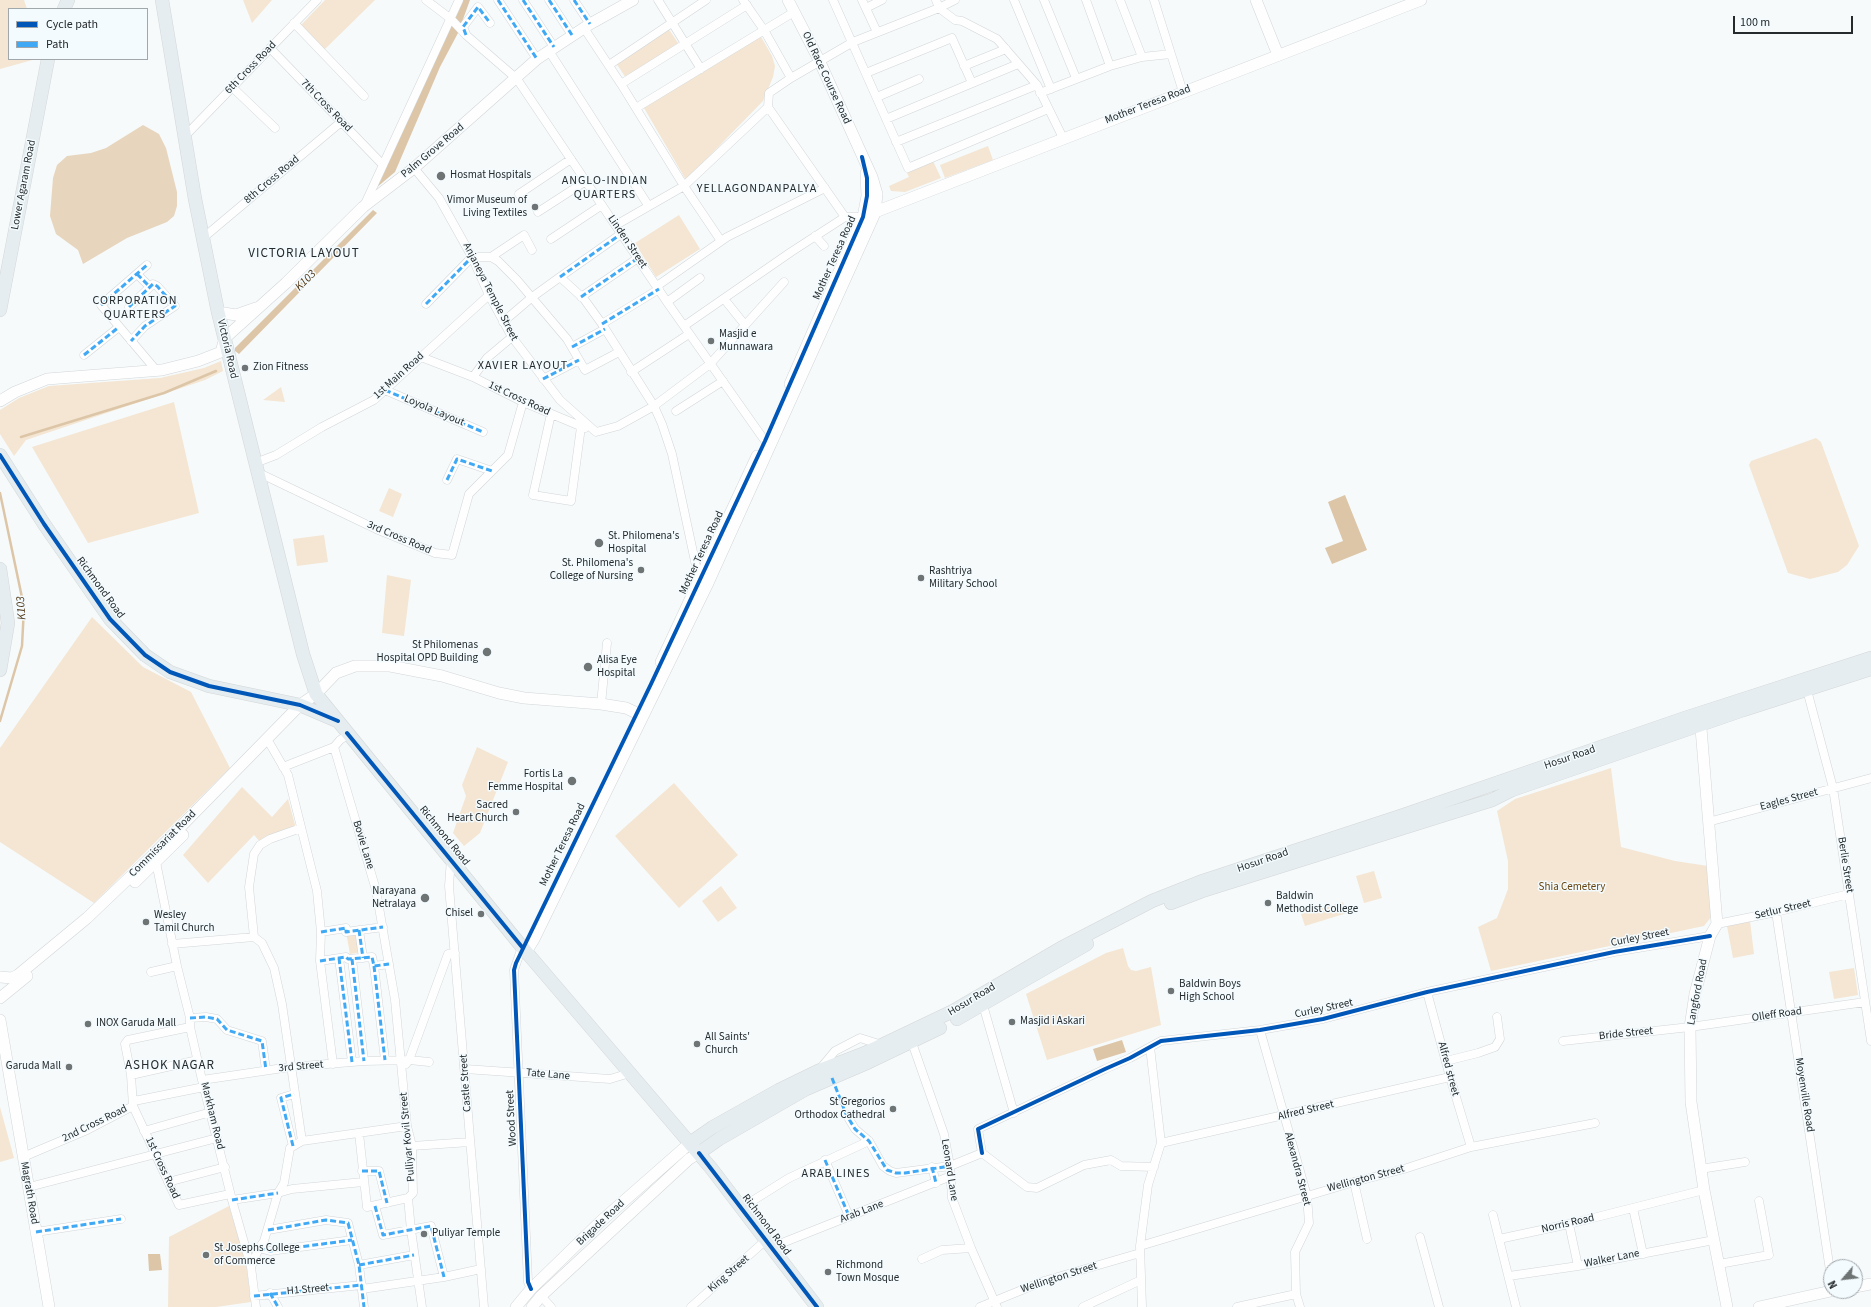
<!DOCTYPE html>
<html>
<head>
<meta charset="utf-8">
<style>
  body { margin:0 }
  #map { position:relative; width:1871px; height:1307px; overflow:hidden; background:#f6fafb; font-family:"Source Sans 3",sans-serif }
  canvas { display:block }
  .legend { position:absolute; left:8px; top:8px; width:140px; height:52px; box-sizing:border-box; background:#f3fbfe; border:1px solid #a1a7aa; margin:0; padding:5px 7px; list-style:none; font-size:12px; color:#252a2c }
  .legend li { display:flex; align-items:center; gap:8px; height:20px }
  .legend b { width:20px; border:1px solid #a1a7aa }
  .north { position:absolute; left:1823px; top:1259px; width:40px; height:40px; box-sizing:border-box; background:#f3fbfe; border:1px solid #a1a7aa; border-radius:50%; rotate:242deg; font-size:11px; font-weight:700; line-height:16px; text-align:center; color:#252a2c }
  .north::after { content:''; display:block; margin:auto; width:14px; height:18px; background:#6e7374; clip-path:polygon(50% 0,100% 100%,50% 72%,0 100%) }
  .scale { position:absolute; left:1733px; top:16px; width:120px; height:18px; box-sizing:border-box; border:2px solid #252a2c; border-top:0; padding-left:5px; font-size:12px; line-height:14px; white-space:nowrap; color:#252a2c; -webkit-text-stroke:3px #f3fbfe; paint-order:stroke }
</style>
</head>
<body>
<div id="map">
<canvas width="1871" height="1307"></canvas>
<ul class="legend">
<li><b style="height:5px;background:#0057b8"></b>Cycle path</li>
<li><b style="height:5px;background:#3fa9f5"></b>Path</li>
</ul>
<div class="north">N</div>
<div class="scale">100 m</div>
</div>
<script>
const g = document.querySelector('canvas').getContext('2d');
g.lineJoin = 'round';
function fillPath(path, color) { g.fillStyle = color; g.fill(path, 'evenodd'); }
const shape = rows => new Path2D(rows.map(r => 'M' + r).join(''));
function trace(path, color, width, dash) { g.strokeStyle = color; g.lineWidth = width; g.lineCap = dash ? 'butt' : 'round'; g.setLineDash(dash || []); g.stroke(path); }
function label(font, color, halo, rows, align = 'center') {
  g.font = font + ' "Source Sans 3",sans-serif'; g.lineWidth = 3; g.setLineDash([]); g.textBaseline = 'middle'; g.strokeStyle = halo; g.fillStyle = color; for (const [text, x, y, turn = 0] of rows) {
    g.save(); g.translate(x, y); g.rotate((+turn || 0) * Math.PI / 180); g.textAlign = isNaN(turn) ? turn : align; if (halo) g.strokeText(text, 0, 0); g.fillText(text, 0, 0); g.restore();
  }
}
fillPath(shape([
  [0,0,24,0,27,9,9,9,9,59,36,59,0,69],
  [243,0,272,0,252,23],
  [325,0,375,0,324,50,301,25],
  [668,28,678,43,626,78,616,63],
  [760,35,772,56,775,66,773,77,763,101,686,180,644,108],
  [988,146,993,160,945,178,940,165],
  [933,161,941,178,905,192,891,191,889,186,909,177,907,173],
  [679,215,700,249,656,277,635,243],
  [221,361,223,371,205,380,26,440,14,456,0,434,0,410,19,398,49,386,160,378,204,368],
  [281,387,285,402,263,400],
  [174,402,199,513,88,543,32,447],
  [1816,438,1821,442,1859,546,1847,565,1838,572,1810,579,1788,573,1749,465,1751,461],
  [389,488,402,494,393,517,379,511],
  [324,535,328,562,297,566,293,539],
  [387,575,411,580,404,636,382,633],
  [92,617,143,667,191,692,230,768,94,903,0,842,0,748],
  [477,747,508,762,480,833,464,846,453,833,466,796,462,785],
  [1611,768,1621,847,1675,861,1708,866,1712,916,1704,926,1491,971,1478,927,1497,918,1508,889,1508,861,1497,811,1515,799],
  [674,783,738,855,679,908,615,836],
  [242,787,272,817,288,799,297,832,261,843,254,835,208,883,183,855],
  [1374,871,1382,898,1364,903,1356,876],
  [721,886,737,908,718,922,702,901],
  [1343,902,1347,913,1305,926,1301,914],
  [1750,921,1754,954,1733,958,1727,926],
  [359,930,362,952,350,954,346,932],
  [1123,948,1128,966,1131,970,1136,971,1151,967,1161,1025,1047,1060,1026,994,1106,953],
  [1854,968,1858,995,1834,999,1829,972],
  [0,1107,14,1158,0,1162],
  [229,1206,246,1263,251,1302,216,1307,168,1307,169,1237]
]), '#f4e6d3');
fillPath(shape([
  [143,125,159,134,166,148,177,192,177,206,174,216,167,222,127,238,83,264,78,250,56,234,50,216,53,178,57,165,67,156,91,153,106,148]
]), '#e7d5bd');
fillPath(shape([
  [463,0,470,0,458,33,440,67,395,172,376,188,449,25],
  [373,210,377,213,239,354,235,351,235,348],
  [1345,495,1367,550,1332,564,1325,548,1343,541,1328,502],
  [1122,1040,1126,1052,1097,1061,1093,1049],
  [148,1254,160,1254,162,1270,149,1271]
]), '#ddc6a7');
trace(shape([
  [21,437,164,393,216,371],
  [0,493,24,607,22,646,0,721]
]), '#ddc6a7', 2.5);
const street = shape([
  [426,0,451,19,466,35,517,79,667,302,765,441,771,444],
  [498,0,537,59],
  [523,0,554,47],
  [549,0,572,35],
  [574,0,590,24],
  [658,0,701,69],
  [743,0,764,30,791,78],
  [833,0,908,168,1048,109],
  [862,0,877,32],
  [936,0,939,8,955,20,962,21,997,39,1037,85,1063,138],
  [1014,0,1051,89],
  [1044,0,1076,78],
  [1086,0,1110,66],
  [1154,0,1183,92],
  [866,8,882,0],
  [294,23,364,96],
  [584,28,621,84,684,186,721,241],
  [466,34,463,27,478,7,490,23],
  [270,48,383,165],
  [549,51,648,205],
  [1142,57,1171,54],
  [609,65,706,0],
  [964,66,1006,49],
  [866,73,952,38,972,83],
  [621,84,747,5],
  [232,87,275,128],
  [1040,93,1110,66,1142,57,1120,0],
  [877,97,919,79],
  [768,107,845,217],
  [636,108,794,12],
  [886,119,1018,64],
  [185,136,317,0],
  [896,142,1037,85],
  [414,168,439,198,472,257,489,295,512,337,560,400,596,432,618,426,654,406,710,364,784,282],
  [519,194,571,159],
  [365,204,459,0],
  [538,212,586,181],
  [616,225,684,186,768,107,769,93,791,78,853,42,939,8,955,0],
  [815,236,824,246],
  [203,238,341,122],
  [551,239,602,205],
  [491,257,524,235,532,250],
  [147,265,101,305,156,370],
  [137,274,150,287],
  [560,277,621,234],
  [657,286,727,237,825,188],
  [581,297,638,258],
  [725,300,745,325],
  [667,302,700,278],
  [426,304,472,257,491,257,498,261,517,280,567,339,585,370,619,352],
  [129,307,153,284,157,286,175,306,145,326,131,341],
  [503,322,531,298,560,277,584,299,602,324,654,406,662,424,672,454,699,580],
  [602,324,659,289],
  [684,326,791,252,845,217,863,217],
  [572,347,605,329],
  [84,355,119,327],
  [421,357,473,377,523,402,585,428],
  [631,372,689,334],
  [473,377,487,358,512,337],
  [543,379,579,360],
  [385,390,483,432],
  [676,411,723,381],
  [551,414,533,495,571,501,581,427],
  [255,463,276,455,322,427,374,400,489,295],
  [257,472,376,529,435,553,452,555,469,494,508,455,523,402],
  [447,480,457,459,492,471],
  [1807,690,1833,788,1871,1041],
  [601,704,607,643],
  [349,734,340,740,334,747,376,890,395,1000,407,1126,412,1146,413,1193,408,1198,411,1230,422,1307],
  [270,744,288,775,317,891,321,932,320,961,333,1064],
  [283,767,334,747],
  [1708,822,1871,778],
  [153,858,156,862,177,966,190,1018,190,1027,202,1080,232,1200,251,1267,256,1307],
  [451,859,449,886,484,1307],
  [1776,912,1831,1277],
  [1717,924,1776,912,1849,894],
  [359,930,363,958],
  [321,932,346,928,346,932,383,927],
  [172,944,254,937,249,887,254,854,260,845,270,839,301,828],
  [522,947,514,970,528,1282,531,1289],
  [339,958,352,1062],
  [352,959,364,1061],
  [320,961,346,957,348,959,372,957,374,966,389,964],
  [374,966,385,1060],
  [151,972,177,966],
  [1427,992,1450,1077,1471,1147],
  [983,1005,1014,1113],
  [190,1018,206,1017,217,1019,227,1030,262,1041,266,1070],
  [1260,1030,1307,1196,1309,1223,1295,1252,1296,1294,1300,1307],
  [910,1037,944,1134,950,1166,952,1198,971,1248,997,1307],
  [1563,1041,1690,1027,1865,1002],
  [1446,1061,1478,1053,1495,1047,1500,1039,1497,1017],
  [406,1064,409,1060,429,1062],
  [465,1069,610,1079,630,1073],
  [820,1069,835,1051,860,1038,882,1045],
  [131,1075,198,1060],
  [202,1080,290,1067,364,1061,409,1060,448,954,455,953],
  [134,1101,204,1087],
  [133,1106,179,1205,230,1194],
  [133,1106,131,1075,125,1044,128,1040,190,1027],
  [846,1114,855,1129,869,1141,883,1166,890,1171,896,1173,950,1166,982,1153],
  [144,1131,211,1112],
  [359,1133,367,1207,408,1198],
  [302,1141,407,1126],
  [1161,1143,1450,1077],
  [293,1146,281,1098,294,1094],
  [412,1146,470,1142],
  [982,1153,978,1129,1105,1069,1130,1058,1161,1041,1260,1030,1323,1019,1427,992,1614,952,1710,936],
  [982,1153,1027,1187,1037,1188,1084,1165,1111,1160,1121,1166,1154,1167],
  [23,1157,87,1130,133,1106],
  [825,1160,849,1216],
  [932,1167,936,1183],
  [1700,1169,1745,1162],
  [362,1171,379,1171,387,1203],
  [168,1182,225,1167],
  [1354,1182,1367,1239],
  [29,1187,217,1138],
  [232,1200,278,1193,292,1189,363,1182],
  [375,1206,383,1235,431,1226,444,1277],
  [741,1208,789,1178,869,1141],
  [1633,1208,1643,1254],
  [1493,1215,1499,1239],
  [1569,1224,1578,1266],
  [268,1230,326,1220,348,1223,359,1265,364,1307],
  [36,1232,121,1219],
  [1420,1237,1439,1307],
  [1140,1246,1354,1182,1404,1169,1471,1147,1595,1123],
  [772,1247,951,1176],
  [259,1248,270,1251,352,1240],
  [922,1259,942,1250,971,1248],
  [1719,1264,1769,1255,1759,1201],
  [359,1265,414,1255],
  [251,1267,259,1248,264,1241,278,1193,284,1183,290,1148,302,1141,282,1004,274,968,262,943,254,937],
  [1509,1276,1578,1266,1714,1240],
  [362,1289,444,1277,481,1269],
  [270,1293,278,1307],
  [254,1296,362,1285],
  [541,1296,551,1307],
  [691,1307,766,1240],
  [980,1307,1044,1281,1140,1253],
  [1083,1307,1141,1280],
  [1142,1307,1140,1246,1148,1185,1161,1143,1150,1047],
  [1237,1307,1296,1294],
  [1516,1307,1499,1239,1569,1224,1704,1190]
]);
const secondary = shape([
  [1256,0,1278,55],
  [870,214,1421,0],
  [218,312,236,315,256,308],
  [790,384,863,217,867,196,866,173],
  [0,401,15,392,47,379,162,370,198,361,221,352,225,338,286,283,363,207,414,168,537,59,590,24,633,0],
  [661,662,757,456],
  [1700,716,1717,924,1710,936,1695,994,1690,1027,1691,1102,1704,1190,1727,1307],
  [135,882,183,835],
  [526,952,534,939,708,583,875,213,877,194,872,177,819,60,788,0],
  [0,977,12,978,18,975,87,918,152,856,300,705,316,694,336,673,355,666,390,666,442,676,499,693,524,698,601,704,626,708,643,716],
  [0,998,27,976],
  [0,1020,49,1307],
  [1855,1287,1871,1284],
  [516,1307,531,1289,600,1222,690,1143],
  [532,1307,541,1296,622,1221,689,1159,699,1153],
  [1759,1307,1831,1291]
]);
const primary = shape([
  [162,0,195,199,218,312,303,654,316,694,522,947,711,1168,817,1307],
  [64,9,68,0],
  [0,310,48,59],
  [0,455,44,524,110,619,145,655,170,672,209,686,300,705,335,720],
  [0,569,8,623,0,670],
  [1171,903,1205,890,1492,800,1512,790,1743,710,1871,669],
  [957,1019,1087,944],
  [690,1143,713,1127,779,1090,818,1071,865,1053,953,1011,1061,948,1152,901,1200,882,1401,816,1685,718,1871,658],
  [699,1153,719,1139,806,1089,869,1062,940,1028]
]);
trace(street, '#d2d6d8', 9);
trace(secondary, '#d2d6d8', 12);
trace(primary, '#d4d7d7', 14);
trace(street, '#fefefe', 8);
trace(secondary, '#fefefe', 11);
trace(primary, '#e5edf0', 13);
trace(shape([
  [498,0,537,59],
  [523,0,554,47],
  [549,0,572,35],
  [574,0,590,24],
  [466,35,463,27,478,7,490,23],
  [137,274,150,287],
  [560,277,621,234],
  [581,297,638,258],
  [426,304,472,257],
  [101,305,147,265],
  [129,307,153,284,157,286,175,306,145,326,131,341],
  [602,324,659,289],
  [572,347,605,329],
  [84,355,119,327],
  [543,379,579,360],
  [385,390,483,432],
  [447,480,457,459,492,471],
  [359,930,363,958],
  [321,932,346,928,346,932,383,927],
  [339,958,352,1062],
  [352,959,364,1061],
  [320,961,346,957,348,959,372,957,374,966,389,964],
  [374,966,385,1060],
  [190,1018,206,1017,217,1019,227,1030,262,1041,266,1070],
  [832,1078,846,1114,855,1129,869,1141,887,1170,896,1173,905,1173,950,1166],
  [293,1146,281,1098,294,1094],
  [825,1160,849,1216],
  [932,1167,936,1183],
  [362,1171,379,1171,387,1203],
  [232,1200,278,1193],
  [375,1206,383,1235,431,1226,444,1277],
  [268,1230,326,1220,348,1223,359,1265,364,1307],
  [36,1232,121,1219],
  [259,1248,270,1251,352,1240],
  [359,1265,414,1255],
  [270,1293,278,1307],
  [254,1296,362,1285]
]), '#3fa9f5', 3, [6, 3]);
trace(shape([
  [0,455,44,524,110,619,145,655,170,672,209,686,300,705,338,721],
  [347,733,522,947],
  [699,1153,817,1307],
  [982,1153,978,1129,1105,1069,1130,1058,1161,1041,1260,1030,1323,1019,1427,992,1614,952,1710,936],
  [531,1289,528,1282,514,970,516,963,651,684,765,441,863,217,867,196,867,178,862,157]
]), '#0057b8', 4);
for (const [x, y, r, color] of [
  [441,176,5,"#6e7374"],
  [535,207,4,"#6e7374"],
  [711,341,4,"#6e7374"],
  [245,368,4,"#6e7374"],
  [599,543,5,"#6e7374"],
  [641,570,4,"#6e7374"],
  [921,578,4,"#6e7374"],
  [487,652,5,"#6e7374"],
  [588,667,5,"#6e7374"],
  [572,781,5,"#6e7374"],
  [516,812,4,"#6e7374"],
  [425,898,5,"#6e7374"],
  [1268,903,4,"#6e7374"],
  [481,914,4,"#6e7374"],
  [146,922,4,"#6e7374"],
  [1171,991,4,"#6e7374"],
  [1012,1022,4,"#6e7374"],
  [88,1024,4,"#6e7374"],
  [697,1044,4,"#6e7374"],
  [69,1067,4,"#6e7374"],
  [893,1109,4,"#6e7374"],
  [424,1234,4,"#6e7374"],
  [206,1255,4,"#6e7374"],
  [828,1272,4,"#6e7374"]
]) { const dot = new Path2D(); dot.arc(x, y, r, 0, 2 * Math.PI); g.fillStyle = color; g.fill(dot); trace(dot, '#f3fbfe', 1.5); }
label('11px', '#252a2c', '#f3fbfe', [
  ["6th Cross Road",251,68,-46],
  ["Old Race Course Road",826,78,65],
  ["Mother Teresa Road",1148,105,-21],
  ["7th Cross Road",326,106,46],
  ["Palm Grove Road",433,151,-40],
  ["8th Cross Road",272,180,-40],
  ["Lower Agaram Road",24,185,-79],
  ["Linden Street",627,242,56],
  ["Mother Teresa Road",835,258,-66],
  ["Anjaneya Temple Street",490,292,63],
  ["Victoria Road",227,349,77],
  ["1st Main Road",399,376,-42],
  ["1st Cross Road",519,399,25],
  ["Loyola Layout",434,411,23],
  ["3rd Cross Road",399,538,23],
  ["Mother Teresa Road",702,553,-65],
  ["Richmond Road",100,588,54],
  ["Hosur Road",1570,758,-19],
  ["Eagles Street",1789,800,-15],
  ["Richmond Road",444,836,51],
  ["Commissariat Road",163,844,-45],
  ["Bovie Lane",363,845,73],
  ["Mother Teresa Road",563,845,-64],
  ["Hosur Road",1263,861,-19],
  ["Berlie Street",1845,865,81],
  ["Setlur Street",1783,910,-13],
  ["Curley Street",1640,938,-11],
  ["Langford Road",1698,992,-79],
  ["Hosur Road",972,1000,-31],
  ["Curley Street",1324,1009,-12],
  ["Olleff Road",1777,1015,-8],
  ["Bride Street",1626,1034,-6],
  ["3rd Street",301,1067,-5],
  ["Alfred street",1448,1069,75],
  ["Tate Lane",548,1075,5],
  ["Castle Street",466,1083,-94],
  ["Moyenville Road",1804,1095,81],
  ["Alfred Street",1306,1111,-13],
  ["Markham Road",212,1116,76],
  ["Wood Street",512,1118,-93],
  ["2nd Cross Road",95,1124,-26],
  ["Pulliyar Kovil Street",408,1137,-95],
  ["1st Cross Road",162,1168,65],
  ["Alexandra Street",1297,1169,75],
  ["Leonard Lane",949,1170,81],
  ["Wellington Street",1366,1179,-15],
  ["Magrath Road",29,1193,80],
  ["Arab Lane",862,1212,-21],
  ["Brigade Road",601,1223,-43],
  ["Norris Road",1568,1224,-13],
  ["Richmond Road",766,1225,53],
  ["Walker Lane",1612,1259,-11],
  ["King Street",729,1274,-41],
  ["Wellington Street",1059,1278,-18],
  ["H1 Street",308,1290,-5]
]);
label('11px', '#252a2c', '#f3fbfe', [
  ["Hosmat Hospitals",450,176],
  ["Vimor Museum of",527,201,"right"],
  ["Living Textiles",527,214,"right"],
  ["Masjid e",719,335],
  ["Munnawara",719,348],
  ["Zion Fitness",253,368],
  ["St. Philomena's",608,537],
  ["Hospital",608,550],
  ["St. Philomena's",633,564,"right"],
  ["College of Nursing",633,577,"right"],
  ["Rashtriya",929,572],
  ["Military School",929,585],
  ["St Philomenas",478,646,"right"],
  ["Hospital OPD Building",478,659,"right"],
  ["Alisa Eye",597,661],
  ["Hospital",597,674],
  ["Fortis La",563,775,"right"],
  ["Femme Hospital",563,788,"right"],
  ["Sacred",508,806,"right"],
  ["Heart Church",508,819,"right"],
  ["Narayana",416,892,"right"],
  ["Netralaya",416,905,"right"],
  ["Baldwin",1276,897],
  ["Methodist College",1276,910],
  ["Chisel",473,914,"right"],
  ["Wesley",154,916],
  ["Tamil Church",154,929],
  ["Baldwin Boys",1179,985],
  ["High School",1179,998],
  ["Masjid i Askari",1020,1022],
  ["INOX Garuda Mall",96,1024],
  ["All Saints'",705,1038],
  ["Church",705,1051],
  ["Garuda Mall",61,1067,"right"],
  ["St Gregorios",885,1103,"right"],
  ["Orthodox Cathedral",885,1116,"right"],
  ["Puliyar Temple",432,1234],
  ["St Josephs College",214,1249],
  ["of Commerce",214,1262],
  ["Richmond",836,1266],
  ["Town Mosque",836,1279]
], 'left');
label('11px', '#67440e', '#f3fbfe', [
  ["Shia Cemetery",1572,888]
]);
g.letterSpacing = '1px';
label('12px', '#252a2c', '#f3fbfe', [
  ["ANGLO-INDIAN",605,181],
  ["QUARTERS",605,195],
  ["YELLAGONDANPALYA",757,189],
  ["CORPORATION",135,301],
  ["QUARTERS",135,315],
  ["XAVIER LAYOUT",523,366],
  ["ARAB LINES",836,1174]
]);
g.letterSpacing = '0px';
label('italic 12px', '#533917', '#f3fbfe', [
  ["K103",306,281,-45],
  ["K103",22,608,-94]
]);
g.letterSpacing = '1px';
label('13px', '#252a2c', '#f3fbfe', [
  ["VICTORIA LAYOUT",304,254],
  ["ASHOK NAGAR",170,1066]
]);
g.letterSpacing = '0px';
</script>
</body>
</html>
